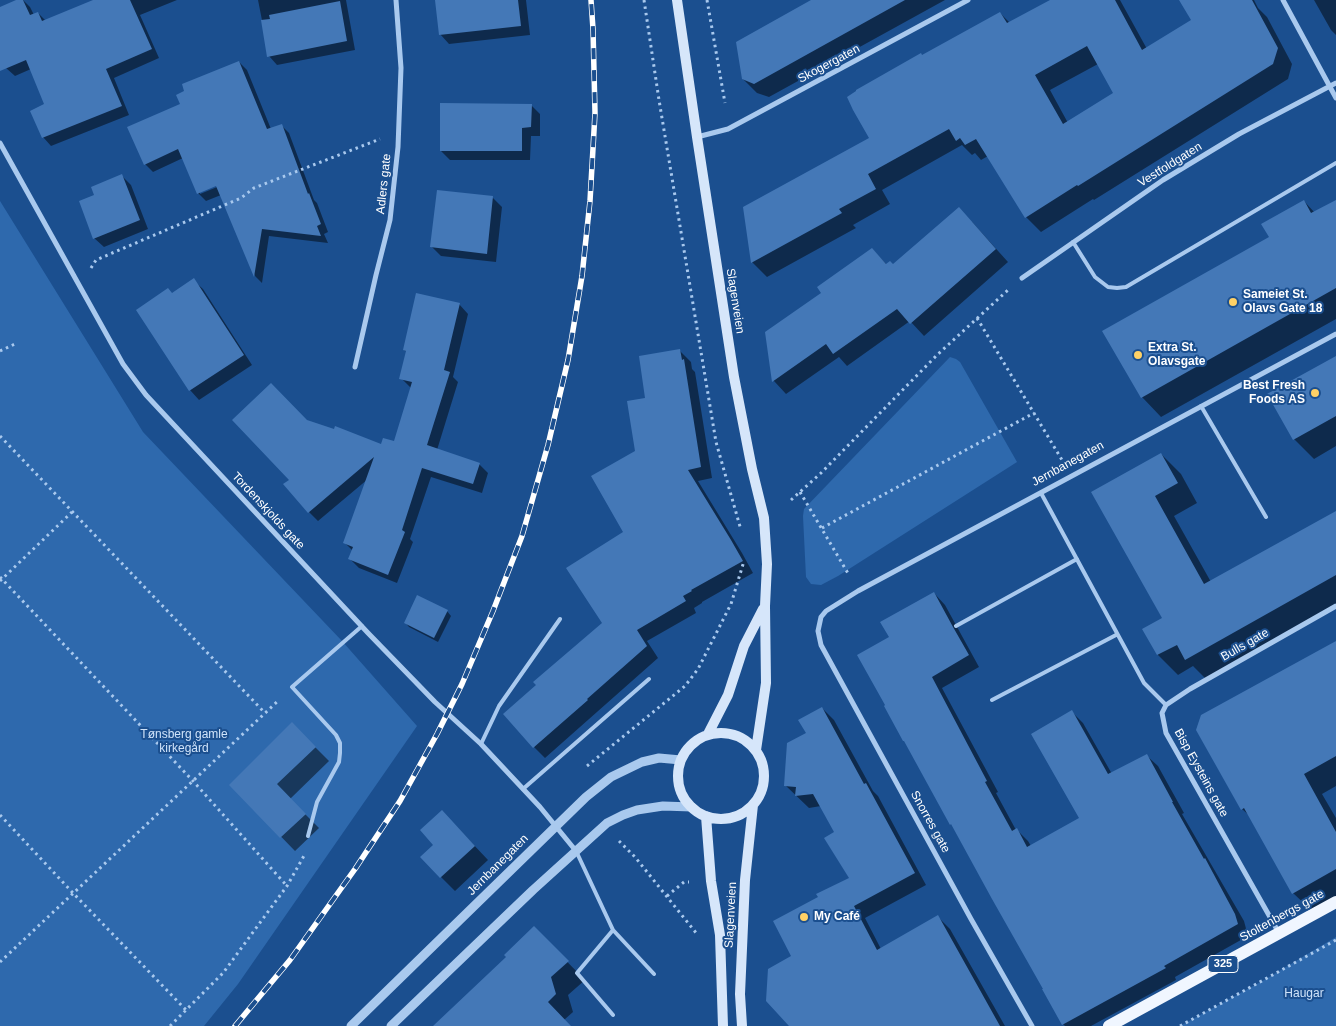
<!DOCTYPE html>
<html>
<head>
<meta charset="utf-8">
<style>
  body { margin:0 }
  canvas { display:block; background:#1b4f8f }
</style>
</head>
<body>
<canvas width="1336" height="1026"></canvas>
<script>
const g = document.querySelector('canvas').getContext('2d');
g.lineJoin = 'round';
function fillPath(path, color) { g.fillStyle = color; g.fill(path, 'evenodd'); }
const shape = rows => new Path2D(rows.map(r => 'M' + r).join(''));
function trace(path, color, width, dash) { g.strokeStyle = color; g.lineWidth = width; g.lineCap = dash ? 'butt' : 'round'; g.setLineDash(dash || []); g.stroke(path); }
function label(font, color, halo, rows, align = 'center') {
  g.font = font + ' Helvetica,sans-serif'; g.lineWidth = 4; g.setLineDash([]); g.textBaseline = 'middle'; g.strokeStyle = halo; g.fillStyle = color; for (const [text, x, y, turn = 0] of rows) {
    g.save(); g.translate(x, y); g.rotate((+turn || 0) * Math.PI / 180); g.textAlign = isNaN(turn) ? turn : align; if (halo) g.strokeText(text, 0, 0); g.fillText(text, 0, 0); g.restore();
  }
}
fillPath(shape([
  [0,201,143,432,342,641,417,726,238,984,204,1026,0,1026],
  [950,357,956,359,960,362,1017,462,838,576,821,585,811,584,806,577,803,516,804,509],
  [1336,937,1336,1026,1180,1026,1266,979]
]), '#2e69ad');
fillPath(shape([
  [19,0,23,0,30,7,34,15,38,13,46,21,96,0,177,0,140,15,159,58,114,78,129,115,51,146,43,137,46,105,31,69,15,76,6,68,0,53,0,8],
  [258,0,346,0,355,50,277,65,269,56],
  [436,0,526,0,530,35,449,44,440,34],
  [812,0,945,0,769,97,757,93,743,79],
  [1052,0,1120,0,1147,49,1192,21,1180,0,1254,0,1258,8,1267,17,1292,64,1288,79,1094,200,1093,199,1041,232,1026,217,988,156,981,160,975,153,972,155,962,145,882,190,890,204,853,225,856,228,767,277,752,262,870,138,922,56,1000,13,1010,23],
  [1098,64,1115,94,1068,123,1050,90],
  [1314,0,1336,0,1336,35,1331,30],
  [239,62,247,70,271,129,281,125,289,133,314,200,317,203,328,232,324,234,328,243,269,236,262,283,255,276,221,195,206,201,198,193,183,158,153,172,145,164,181,104],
  [221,183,222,185,200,194,200,191],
  [531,105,540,114,540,136,531,136,530,160,450,160,441,151],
  [122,176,131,185,148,229,104,247,94,238,96,196],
  [493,198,502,207,496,262,441,256,432,247],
  [1304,201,1315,213,1336,201,1336,319,1161,417,1142,397,1270,238],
  [972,222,1008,262,924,336,910,321,847,366,839,357,786,394,774,381,767,332,823,293,872,249,887,265,893,266],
  [193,280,203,289,252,365,199,400,190,390,137,310,172,294],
  [459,304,468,314,453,377,458,382,437,450,479,464,488,473,482,493,431,477,410,539,413,542,397,583,359,568,350,559,353,551,345,543,368,479,318,521,309,512,291,480,307,422,382,445,395,443,411,388,401,378,407,352,404,350],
  [680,351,691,362,692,369,695,372,712,478,698,481,742,553,753,573,702,602,702,603,694,608,696,613,647,641,658,658,545,758,534,747,603,624,624,533,637,452,647,399],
  [1336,357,1336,446,1314,459,1294,439],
  [1161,454,1181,474,1197,503,1174,516,1211,582,1336,512,1336,606,1206,679,1193,666,1178,675,1158,655,1144,630,1163,619,1093,492],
  [934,593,945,605,979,667,942,688,998,792,996,793,1016,830,1017,830,1028,841,1031,846,1081,819,1072,712,1083,723,1112,774,1146,755,1158,766,1184,813,1182,814,1244,921,1248,936,1175,977,1176,980,1091,1026,1065,1026,1063,1024,1045,989,891,638],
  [447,611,451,616,438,642,409,627,405,622],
  [1336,641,1336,786,1322,794,1336,818,1336,899,1313,912,1293,893,1251,817,1242,809],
  [822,708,834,720,873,791,878,796,926,885,865,918,881,949,938,917,950,929,1005,1026,790,1026,793,957,819,897,851,878,835,833,821,806,809,808,785,785,807,733],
  [292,724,329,761,290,799,319,828,295,851,231,785],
  [455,825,488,860,455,891,441,877,435,845],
  [534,928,585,980,568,995,573,1012,564,1020,570,1026,443,1026]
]), '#0007');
fillPath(shape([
  [16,0,23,0,30,15,38,12,42,21,93,0,130,0,152,49,106,69,122,106,42,138,30,111,44,104,26,60,0,71,0,7],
  [435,0,518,0,521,26,439,35],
  [811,0,905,0,754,84,742,79,736,42],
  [1050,0,1115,0,1142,50,1191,20,1179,0,1252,0,1278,48,1273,64,1078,186,1077,185,1025,218,976,139,965,145,960,138,956,141,949,129,868,174,876,189,839,209,842,213,751,263,743,207,869,138,853,110,847,97,856,91,856,90,921,53,922,55,1000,12,1007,23],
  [1087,46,1113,93,1063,124,1035,75],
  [340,1,347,41,267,57,261,20,270,19,269,15],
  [239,61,267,129,282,124,308,194,309,193,321,224,317,226,321,236,262,229,254,277,216,186,197,194,178,149,144,165,127,127,180,104,176,95,184,91,182,84],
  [440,103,532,104,531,127,522,128,522,151,440,151],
  [122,174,140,220,93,239,79,201,94,195,91,187],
  [437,190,493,196,487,254,430,247],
  [1304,200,1311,213,1336,200,1336,288,1141,398,1102,331,1269,237,1261,224],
  [959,207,996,249,910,324,897,309,833,354,826,344,772,382,765,332,821,293,817,287,872,248,886,264,890,261,893,264],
  [194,278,244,355,189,391,136,310,168,288,172,293],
  [416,293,460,303,444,370,450,372,427,445,480,463,473,484,422,468,402,530,405,532,388,575,348,559,353,547,343,543,374,457,308,513,283,484,289,480,232,420,271,383,307,420,334,429,335,426,381,444,383,438,394,441,412,382,399,379,406,351,403,350],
  [680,349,682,360,684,359,701,467,688,470,731,540,743,561,691,590,692,591,683,596,686,601,637,630,647,646,587,699,588,700,533,748,503,714,536,685,533,682,602,623,566,568,623,532,591,476,635,451,627,401,645,398,639,356],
  [1336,356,1336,416,1293,440,1267,394],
  [1161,453,1178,483,1155,496,1204,584,1336,511,1336,575,1185,660,1177,645,1157,655,1142,629,1162,618,1091,492],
  [934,592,953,627,969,655,932,677,987,781,985,782,1012,831,1017,828,1027,847,1079,818,1031,734,1072,710,1108,774,1147,754,1173,802,1172,802,1204,859,1205,858,1235,914,1238,924,1164,966,1166,968,1062,1025,1042,989,1043,989,992,899,951,824,950,825,904,741,903,741,884,706,885,705,857,655,889,637,880,622],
  [417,595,448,610,434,638,404,623],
  [1336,641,1336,756,1304,774,1336,832,1336,869,1292,894,1244,808,1241,810,1196,730,1201,715],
  [822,707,864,784,866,783,915,873,854,906,877,950,938,915,1000,1026,789,1026,766,1001,768,969,791,956,773,921,818,897,816,894,849,878,824,838,834,832,813,794,795,796,796,787,784,786,787,743,806,733,798,720],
  [292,722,316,747,277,784,306,814,280,838,229,785],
  [442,810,475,846,440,878,420,857,433,845,420,830],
  [534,926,569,961,551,977,556,994,548,1002,571,1026,433,1026,506,957,504,955]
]), '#4478b7');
trace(shape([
  [644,0,659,100,716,442,741,530],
  [707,0,725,103],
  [91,268,96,260,241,198,254,188,380,139],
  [977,318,1062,460],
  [0,351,15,344],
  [0,436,265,713],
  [800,492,849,575],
  [791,500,821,473,937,355,1008,290],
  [822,528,1034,413],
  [0,577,193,781,287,886],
  [0,581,72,512],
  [587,766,685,686,698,669,731,604,744,561],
  [0,815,73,893,186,1010],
  [619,841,635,857,697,934],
  [667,896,684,882,689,882],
  [0,962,279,700],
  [170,1026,223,973,287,886,305,854],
  [1180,1026,1336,940]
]), '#a9c9ee', 3, [2.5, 4]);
trace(shape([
  [1073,242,1095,277,1108,287,1117,288,1126,287,1336,163],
  [1201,406,1266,517],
  [1041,493,1144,683,1166,705],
  [956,626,1077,559],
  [992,700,1116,635],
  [481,744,499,706,560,619],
  [523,789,649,679],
  [308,836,317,802,339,762,340,753,340,743,336,735,292,687,362,626],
  [577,853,613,930,654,974],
  [613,1015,577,973,613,930]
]), '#a9c9ee', 4);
trace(shape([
  [1283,0,1336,98],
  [697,137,728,129,968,0],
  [0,143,123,364,146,395,368,633,435,702,481,744,540,807,576,851],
  [1022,278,1163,180,1239,134,1336,83],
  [355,367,376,275,390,220,398,147,401,68,396,0],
  [1279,933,1166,733,1162,713,1166,705,1190,689,1336,606],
  [1032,1026,971,919,821,645,818,631,821,617,826,611,858,591,1336,334]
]), '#a9c9ee', 5);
trace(shape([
  [351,1026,586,797,611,777,642,762,659,758,681,760],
  [391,1026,533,890,607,823,623,815,637,810,663,806,692,807]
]), '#a9c9ee', 9);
trace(shape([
  [677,0,697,137,734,377,752,469,764,518,767,564,765,606,766,683,756,750],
  '678 776a43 43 0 1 1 86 0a43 43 0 1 1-86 0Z',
  [708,734,728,695,744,646,763,609],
  [706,816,711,881,720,935,723,1026],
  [742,1026,740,994,745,880,753,805]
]), '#d6e6fa', 10);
trace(shape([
  [1109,1026,1336,902]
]), '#f0f6ff', 12);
const rail = shape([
  [235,1026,290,960,355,869,400,801,437,734,462,684,493,611,522,536,548,445,568,360,582,276,590,201,595,113,593,29,591,0]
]);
trace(rail, '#fff', 5.5);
trace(rail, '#1b4f8f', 4, [11]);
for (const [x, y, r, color] of [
  [1233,302,5,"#ffd166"],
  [1138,355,5,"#ffd166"],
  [1315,393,5,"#ffd166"],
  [804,917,5,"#ffd166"]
]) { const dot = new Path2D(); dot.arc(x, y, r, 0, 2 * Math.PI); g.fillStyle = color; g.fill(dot); trace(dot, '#1b4f8f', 2); }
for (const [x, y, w] of [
  [1223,964,30]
]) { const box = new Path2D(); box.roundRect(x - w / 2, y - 8.5, w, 17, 4); g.fillStyle = '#1b4f8f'; g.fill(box); trace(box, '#fff', 1); }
label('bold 11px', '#fff', null, [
  ["325",1223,964]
]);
label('12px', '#fff', '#1b4f8f', [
  ["Skogergaten",829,64,-28],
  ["Vestfoldgaten",1170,165,-32],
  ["Adlers gate",384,184,-84],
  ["Slagenveien",735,301,81],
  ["Jernbanegaten",1068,464,-29],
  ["Tordenskjolds gate",268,511,47],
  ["Bulls gate",1245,645,-30],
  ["Bisp Eysteins gate",1201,773,61],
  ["Snorres gate",930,822,61],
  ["Jernbanegaten",498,865,-45],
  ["Slagenveien",731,915,-87],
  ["Stoltenbergs gate",1282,916,-29]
]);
label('bold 12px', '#fff', '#1b4f8f', [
  ["Sameiet St.",1243,295],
  ["Olavs Gate 18",1243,309],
  ["Extra St.",1148,348],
  ["Olavsgate",1148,362],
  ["Best Fresh",1305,386,"right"],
  ["Foods AS",1305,400,"right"],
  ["My Café",814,917]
], 'left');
label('12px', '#cfe3fa', '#1b4f8f', [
  ["Tønsberg gamle",184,735],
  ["kirkegård",184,749],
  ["Haugar",1304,994]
]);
</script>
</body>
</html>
